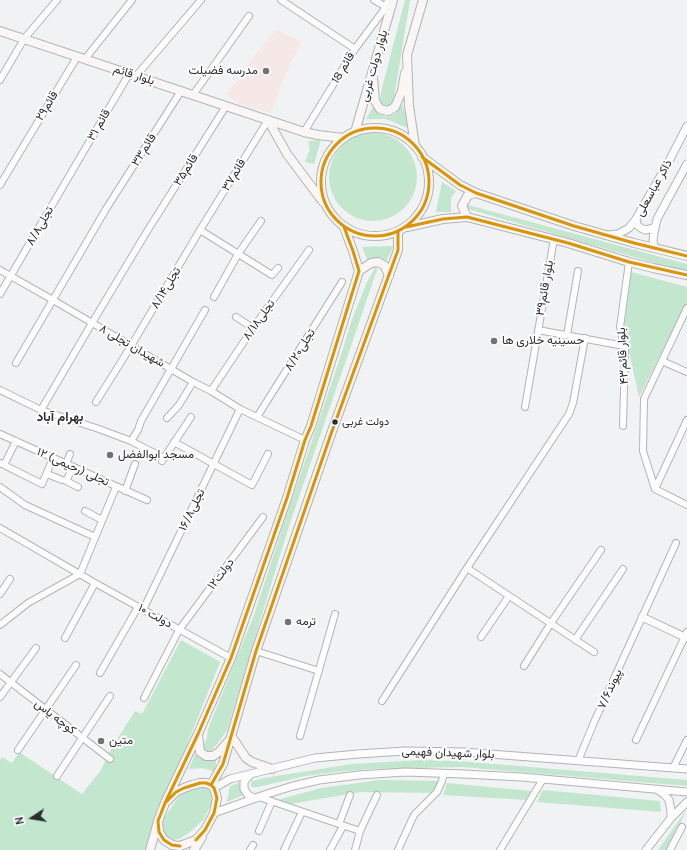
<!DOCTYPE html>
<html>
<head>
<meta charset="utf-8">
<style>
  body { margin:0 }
  #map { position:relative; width:687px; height:850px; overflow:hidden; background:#f1f2f3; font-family:Karla,sans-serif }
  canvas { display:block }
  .north { position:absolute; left:12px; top:798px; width:40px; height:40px; -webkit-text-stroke:3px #fefeff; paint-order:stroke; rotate:258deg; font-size:11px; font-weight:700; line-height:16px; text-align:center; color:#2c2d2e }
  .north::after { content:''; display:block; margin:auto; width:14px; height:18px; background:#2c2d2e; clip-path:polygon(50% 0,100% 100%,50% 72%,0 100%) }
</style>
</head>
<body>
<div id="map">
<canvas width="687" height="850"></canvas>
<div class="north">N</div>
</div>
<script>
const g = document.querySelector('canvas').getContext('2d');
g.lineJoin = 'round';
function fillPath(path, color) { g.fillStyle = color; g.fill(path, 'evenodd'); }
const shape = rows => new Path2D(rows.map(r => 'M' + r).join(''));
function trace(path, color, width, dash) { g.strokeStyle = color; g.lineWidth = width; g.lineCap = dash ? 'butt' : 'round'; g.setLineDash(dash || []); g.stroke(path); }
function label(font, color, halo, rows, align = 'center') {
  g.font = font + ' Karla,Vazirmatn,sans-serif'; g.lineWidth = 4; g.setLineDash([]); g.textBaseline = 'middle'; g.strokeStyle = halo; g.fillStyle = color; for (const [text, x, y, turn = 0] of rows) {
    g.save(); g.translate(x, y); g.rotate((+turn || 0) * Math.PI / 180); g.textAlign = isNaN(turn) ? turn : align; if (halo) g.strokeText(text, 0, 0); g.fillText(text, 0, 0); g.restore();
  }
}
fillPath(shape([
  [276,29,301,42,281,85,271,113,237,103,226,94,245,73,243,70]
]), '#f6e8e6');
fillPath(shape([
  [405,0,410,0,394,98,391,105,388,107,383,106,380,102,381,92],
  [402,104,410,129,386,119,366,119,373,107,377,111,386,117,395,114],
  '329 177a44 44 0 1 1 88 0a44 44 0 1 1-88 0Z',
  [321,140,314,164,305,162,310,149,308,141],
  [442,182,456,191,451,198,451,212,436,212],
  [468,205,687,264,687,271,658,264,468,209],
  [394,246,386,261,381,258,367,259,362,247],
  [376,266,377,270,289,526,227,730,218,743,211,751,206,752,204,749,204,745,207,737,208,729,254,615,285,520,342,352,351,322,367,282],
  [631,272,687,287,687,302,639,397,624,328],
  [181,640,220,662,145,850,0,850,0,760,2,757,12,763,19,752,82,794,101,770,111,749,135,711,142,714],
  [195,754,198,757,204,760,210,759,217,755,215,772,203,768,189,769],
  [421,760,458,761,687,780,687,786,462,767,369,769,337,772,305,776,258,787,251,787,251,783,252,781,264,778,352,764],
  [380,780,439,781,432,793,361,792,290,804,277,800,321,788],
  [241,782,240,785,240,789,244,795,227,802,230,786],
  [447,783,531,791,527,800,443,795],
  [205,786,208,788,212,796,211,805,203,820,189,833,179,839,173,840,166,837,161,829,161,823,172,806,178,798,190,787],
  [543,790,660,801,661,812,537,802],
  [687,809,667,850,658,850]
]), '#c2e6ce');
const minor = shape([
  [281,0,355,49],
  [374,0,386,7],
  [85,59,132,0],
  [136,76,201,0],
  [0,80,24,39,57,0],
  [193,95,249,16],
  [304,132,355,49,386,7,388,0],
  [0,185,77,57],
  [200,230,272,275,278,268],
  [0,270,53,300,193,382,211,391,240,409,305,440],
  [0,294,129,74],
  [214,297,238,254,261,221],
  [236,317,253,328],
  [538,330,624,346],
  [567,335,578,271],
  [662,361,687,372],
  [16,363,106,209,181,91],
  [0,390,41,410,99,429,131,441,164,458],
  [211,391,253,328,309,250],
  [96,402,131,346,200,230,268,120],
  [525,407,554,239],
  [41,410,92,323,146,233,226,106],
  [257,417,342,282],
  [167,418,179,405,193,382],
  [623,426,625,350,620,327,629,262],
  [0,434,147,500],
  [131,441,138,430,141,421,205,310],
  [174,442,252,485,268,454],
  [162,461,191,417],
  [0,463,42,484,53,458],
  [66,464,70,454],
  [4,465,16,441],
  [73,467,66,481,78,487],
  [47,474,62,480],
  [0,487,25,505,95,537],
  [655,489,643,451,644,399,687,308],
  [655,489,687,420],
  [655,489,687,505],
  [125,491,135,464],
  [85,511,102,520],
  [0,528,95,583,231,658],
  [467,568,594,652],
  [80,574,116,487],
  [0,594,10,579],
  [143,610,240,409],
  [0,625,28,603,80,574],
  [481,637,509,596],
  [65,638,95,583],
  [575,640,623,569],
  [256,651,319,671],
  [524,666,551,623,601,550],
  [100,673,138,607],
  [0,674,110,759],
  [0,697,36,648],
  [144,698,179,630,263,517],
  [382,701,467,568,569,414,573,403,585,338],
  [300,736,335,614],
  [636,740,687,632],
  [18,750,76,665],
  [578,761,595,720,676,543],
  [673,768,687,740],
  [57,776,110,696],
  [259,797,339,824,360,831],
  [339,824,350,795],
  [259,831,272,801],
  [250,850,253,845],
  [284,850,302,812],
  [330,850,343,826],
  [355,850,360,831,377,795],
  [398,850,414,815,437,792,442,781,444,773],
  [500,850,543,779],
  [670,850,682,827]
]);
const tertiary = shape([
  [636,219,637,225,641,228,645,230,650,229,655,227],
  [609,235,618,234,629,228,636,219,668,163,687,126],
  [654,248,653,240,654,233,657,219,687,164],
  [642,617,687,638],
  [251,774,246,779,244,782,244,789,248,795,254,798,257,798],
  [214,788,230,779,315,758,358,754,405,751,464,752,687,769],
  [658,790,665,795,669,800,671,811,671,818],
  [214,813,267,794,293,786,319,780,359,775,405,772,464,774,521,777,687,792],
  [646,850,671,818,687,802]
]);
const secondary = shape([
  [0,31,304,132,318,135,343,138],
  [373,78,375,101,380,109,388,111,395,107,402,91,405,73],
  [268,120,287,154,323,202],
  '321 182a54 54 0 1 1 108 0a54 54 0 1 1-108 0Z',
  [355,132,393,0],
  [415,146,409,106,407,55,423,0],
  [422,157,460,185,476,193,574,226,634,243,687,256],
  [467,217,462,206,468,195,476,193],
  [407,227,443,219,467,217,568,243,629,262,653,268,687,275],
  [359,271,371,263,378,262,385,266,389,276],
  [198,735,200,752,206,756,213,756,219,752,232,737,246,758,252,762,272,769],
  [200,783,206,783,211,785,214,788,217,798,214,813,205,830,196,840,180,846,172,845,164,840,159,832,158,821,165,803,176,792,184,788,192,785,200,783],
  [211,785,223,764,256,651,331,434,398,250,398,231],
  [165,803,198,734,231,658,287,498,305,440,311,426,359,271,353,251,344,227],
  [150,850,157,825],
  [194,850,202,837]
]);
trace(minor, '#b3b4b5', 8);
trace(tertiary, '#b3b4b5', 9);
trace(secondary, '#b3b4b5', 10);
trace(minor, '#fdfdfd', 6);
trace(tertiary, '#fdfdfd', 7);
trace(secondary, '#f9f6f5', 8);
trace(shape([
  '321 182a54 54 0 1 1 108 0a54 54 0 1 1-108 0Z',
  [422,157,460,185,476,193,574,226,634,243,687,256],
  [406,227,443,219,467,217,568,243,629,262,687,275],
  [211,785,223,764,256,651,331,434,398,250,398,231],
  [165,803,198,734,231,658,287,498,305,440,311,426,359,271,353,251,344,227],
  [180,846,172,845,164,840,159,832,158,821,165,803,176,792,184,788,200,783,206,783,211,785,214,788,217,798,214,813,205,830,196,840]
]), '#d99407', 3);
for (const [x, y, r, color] of [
  [266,71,4,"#717273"],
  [494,341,4,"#717273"],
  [335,422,3.5,"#2c2d2e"],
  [110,455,4,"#717273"],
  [288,622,4,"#717273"],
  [101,741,4,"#717273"]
]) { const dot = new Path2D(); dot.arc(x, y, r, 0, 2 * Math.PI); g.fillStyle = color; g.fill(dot); trace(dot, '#fefeff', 1.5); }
label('11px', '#2c2d2e', '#fefeff', [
  ["دولت غربی",342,422]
], 'left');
label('12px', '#2c2d2e', '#fefeff', [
  ["بلوار دولت غربی",374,66,-74],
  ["18 قائم",343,68,-59],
  ["بلوار قائم",134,75,18],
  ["قائم۲۹",47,106,-59],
  ["قائم ۳۱",99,125,-60],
  ["قائم۳۳",144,150,-58],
  ["قائم۳۵",186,170,-58],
  ["قائم۳۷",234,175,-59],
  ["ذاکر عباسعلی",654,188,-61],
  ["تجلی۸/۸",40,226,-60],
  ["تجلی۸‌/۱۴",166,288,-59],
  ["بلوار قائم۳۹",545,288,-80],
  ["تجلی۸/۱۸",259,320,-55],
  ["شهیدان تجلی ۸",132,346,30],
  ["تجلی۸/۲۰",300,350,-58],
  ["بلوار قائم۴۳",623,356,-93],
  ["۱۲ تجلی (رحیمی)",73,467,24],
  ["تجلی۱۶/۸",192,510,-64],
  ["۱۲دولت",221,574,-53],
  ["۱۰ دولت",155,616,29],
  ["پیوند۷/۶",610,689,-65],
  ["کوچه یاس",55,717,38],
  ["بلوار شهیدان فهیمی",448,753,2]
]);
label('12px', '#2c2d2e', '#fefeff', [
  ["مدرسه فضیلت",258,71,"right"],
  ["حسینیه خلاری ها",502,341],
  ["مسجد ابوالفضل",118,455],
  ["ترمه",296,622],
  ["متین",109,741]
], 'left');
label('bold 13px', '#2c2d2e', '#fefeff', [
  ["بهرام آباد",60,417]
]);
</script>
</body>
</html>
